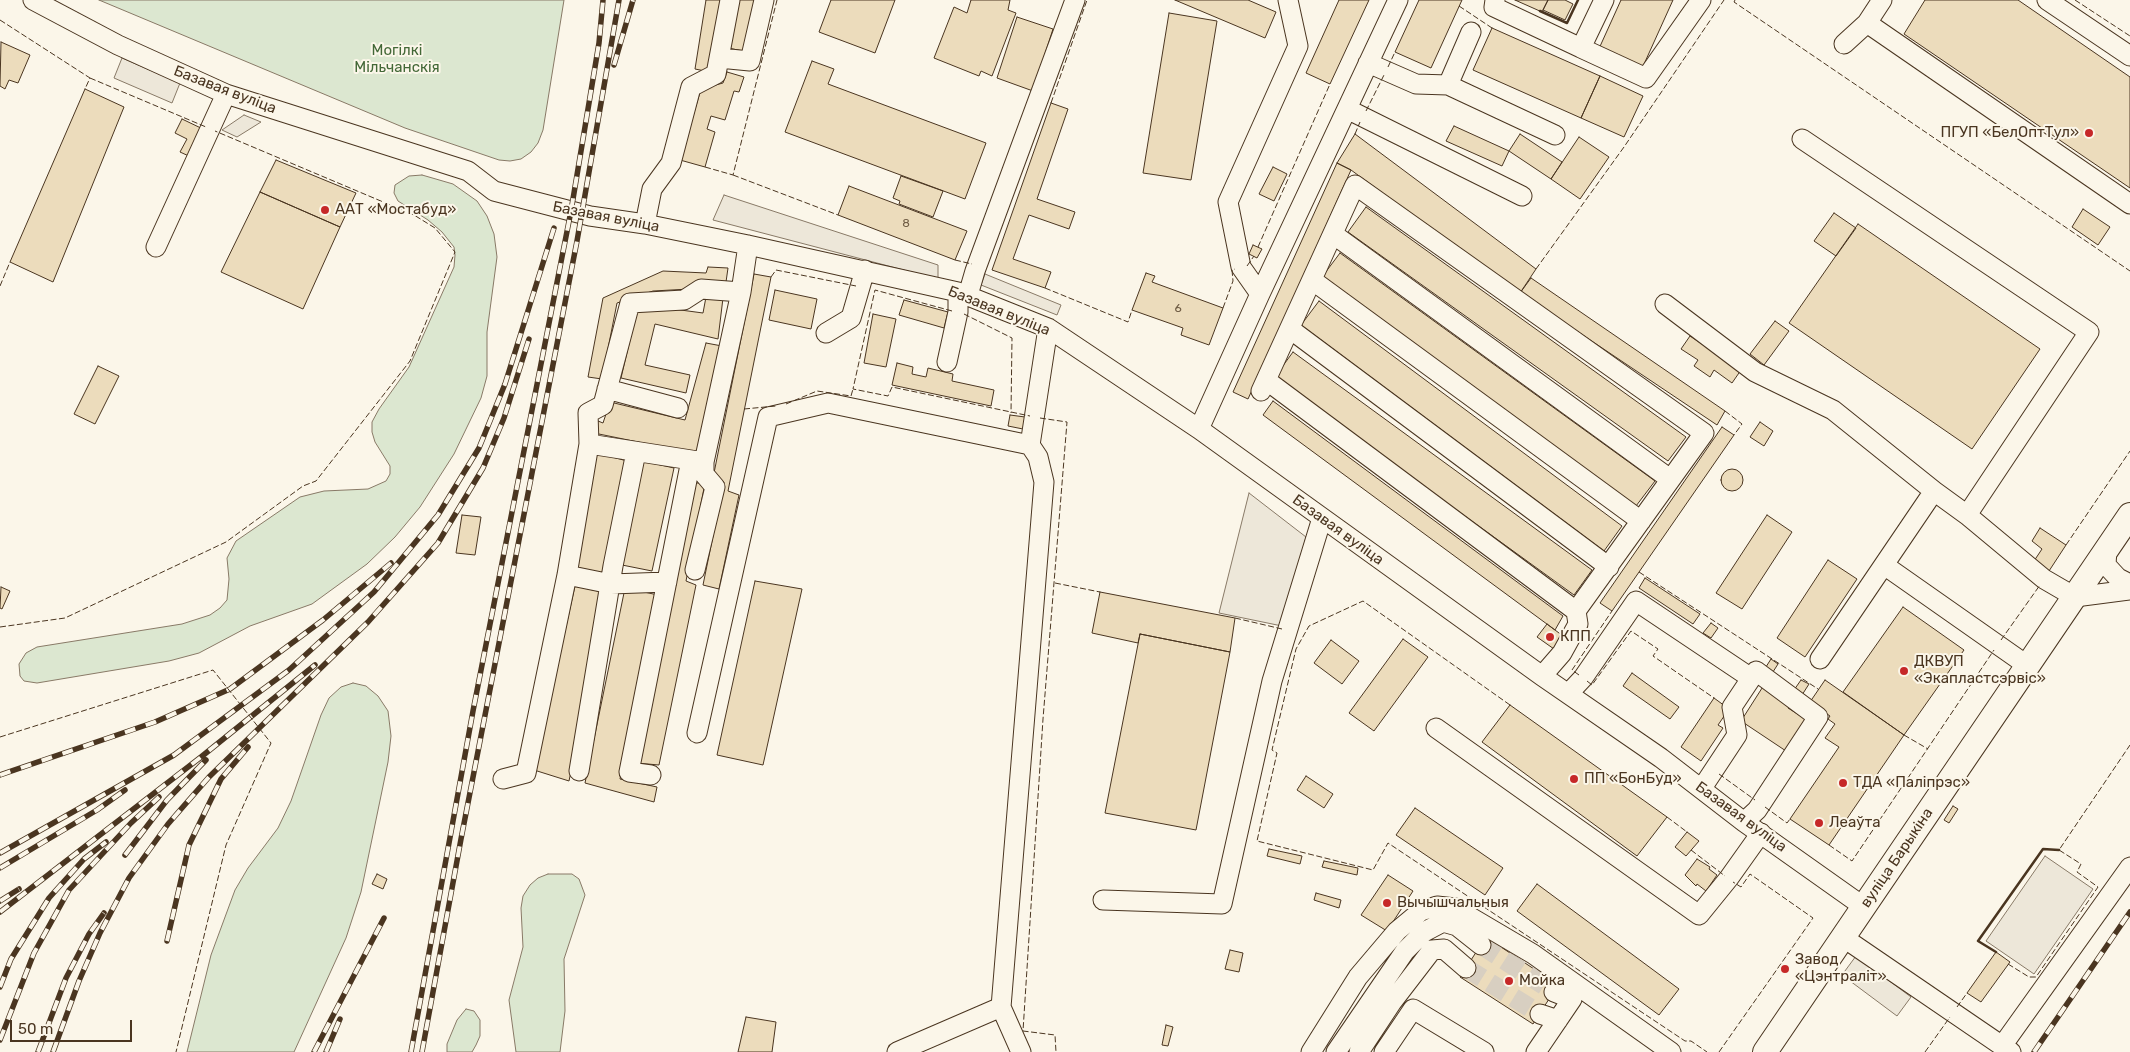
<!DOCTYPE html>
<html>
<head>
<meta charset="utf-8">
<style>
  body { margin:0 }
  #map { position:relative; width:2130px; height:1052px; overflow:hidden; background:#fbf6e9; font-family:Rubik,sans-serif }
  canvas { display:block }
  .scale { position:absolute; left:10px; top:1020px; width:122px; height:22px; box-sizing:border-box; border:2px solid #4a3520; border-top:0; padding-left:6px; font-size:15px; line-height:18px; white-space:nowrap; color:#4a3520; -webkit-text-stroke:4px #fbf6e9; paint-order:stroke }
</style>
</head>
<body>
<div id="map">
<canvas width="2130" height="1052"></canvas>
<div class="scale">50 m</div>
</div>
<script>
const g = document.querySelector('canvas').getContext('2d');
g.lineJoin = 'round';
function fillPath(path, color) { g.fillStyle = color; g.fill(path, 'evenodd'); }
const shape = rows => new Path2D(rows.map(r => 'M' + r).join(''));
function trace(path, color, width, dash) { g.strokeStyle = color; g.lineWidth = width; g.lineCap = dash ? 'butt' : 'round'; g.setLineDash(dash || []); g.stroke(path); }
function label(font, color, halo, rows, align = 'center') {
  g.font = font + ' Rubik,sans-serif'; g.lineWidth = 4; g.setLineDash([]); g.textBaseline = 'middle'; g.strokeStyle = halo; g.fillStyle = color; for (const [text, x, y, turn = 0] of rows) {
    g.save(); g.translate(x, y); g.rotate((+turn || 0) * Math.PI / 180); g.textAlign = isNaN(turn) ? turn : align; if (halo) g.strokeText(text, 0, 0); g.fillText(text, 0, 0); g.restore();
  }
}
const green = shape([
  [99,0,564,0,543,130,538,143,531,152,521,159,510,161,499,160,405,128,99,0],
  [422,175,453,184,477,201,487,216,494,234,497,257,487,332,487,376,481,398,454,454,420,507,395,537,367,564,312,604,250,626,199,653,169,661,37,683,24,681,20,676,19,664,26,653,37,647,182,624,210,615,220,608,227,600,229,579,227,558,236,541,300,497,324,491,368,489,386,481,390,474,390,466,375,442,372,432,372,422,379,409,409,367,454,267,455,255,454,247,442,232,428,220,398,201,394,193,395,185,409,176,422,175],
  [353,683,366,686,378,696,388,711,391,736,388,762,361,892,346,938,294,1052,187,1052,211,955,235,890,248,868,278,828,291,801,321,715,329,698,341,687,353,683],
  [548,874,572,874,579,879,585,895,564,959,565,1011,560,1052,516,1052,509,1000,523,947,521,908,523,896,530,885,538,878,548,874],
  [466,1009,474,1011,480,1020,480,1036,476,1045,472,1052,447,1052,447,1044,457,1020,466,1009]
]);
fillPath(green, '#dce7d0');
trace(green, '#887966', 1);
const parking = shape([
  [122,58,180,83,172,103,114,78,122,58],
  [244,115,261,122,237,137,222,130,244,115],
  [724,195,938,265,938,279,713,220,724,195],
  [985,274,1061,305,1057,315,981,285,985,274],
  [1249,493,1306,537,1282,626,1219,613,1249,493],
  [2045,856,2093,889,2034,974,1986,941,2045,856],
  [1856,956,1911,997,1897,1016,1842,975,1856,956]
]);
fillPath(parking, '#ede7d9');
trace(parking, '#887966', 1);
const building = shape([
  [706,0,722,0,710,72,695,69,706,0],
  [734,0,759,0,747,52,724,47,734,0],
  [831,0,895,0,875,53,819,32,831,0],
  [971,0,1010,0,1008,10,1016,13,992,76,981,71,979,76,934,58,954,7,967,13,971,0],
  [1175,0,1248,0,1276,12,1265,38,1175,0],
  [1339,0,1369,0,1330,84,1306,73,1339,0],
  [1419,0,1462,0,1431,68,1395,52,1419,0],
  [1515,0,1548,0,1542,12,1515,0],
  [1548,0,1565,0,1573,4,1565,20,1543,10,1548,0],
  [1621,0,1673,0,1640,73,1597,53,1621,0],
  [1925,0,2018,0,2130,77,2130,188,1904,34,1925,0],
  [1169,13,1217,21,1191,180,1143,173,1169,13],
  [1017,17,1053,29,1033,91,997,78,1017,17],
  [1492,28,1600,76,1581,118,1473,70,1492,28],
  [1,42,30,55,18,83,9,80,5,89,0,86,1,42],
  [812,61,834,69,828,84,986,143,965,199,785,132,812,61],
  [727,72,744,77,739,92,734,91,725,120,711,116,707,129,715,132,705,167,680,160,701,89,723,83,727,72],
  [1600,76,1643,96,1624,137,1581,118,1600,76],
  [85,89,124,107,53,282,10,262,85,89],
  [1051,103,1068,109,1037,199,1075,212,1069,229,1029,215,1013,259,1051,272,1045,288,992,270,1051,103],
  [182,119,205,130,191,157,180,152,187,139,175,133,182,119],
  [1454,126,1509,151,1502,166,1446,141,1454,126],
  [1355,134,1536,269,1520,293,1351,170,1337,163,1355,134],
  [1520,134,1562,162,1551,179,1509,151,1520,134],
  [1579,137,1609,157,1580,199,1551,179,1579,137],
  [276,160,356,193,340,227,260,192,276,160],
  [1337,163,1351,170,1248,399,1233,392,1337,163],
  [1273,167,1287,174,1274,201,1259,194,1273,167],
  [901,176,943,191,933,217,899,204,900,201,893,198,901,176],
  [849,186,967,231,955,260,838,215,849,186],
  [260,192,340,227,303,309,221,272,260,192],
  [1366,207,1686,437,1668,461,1348,232,1366,207],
  [2083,209,2110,227,2098,245,2072,227,2083,209],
  [1834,213,1856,228,1836,256,1814,241,1834,213],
  [1858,224,2040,349,1972,449,1789,323,1858,224],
  [1253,245,1262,249,1257,258,1249,254,1253,245],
  [1340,253,1655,481,1636,506,1322,277,1340,253],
  [708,267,728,268,726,282,708,288,653,291,617,303,602,379,588,377,603,298,663,271,706,273,708,267],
  [1146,273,1155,276,1152,282,1223,308,1209,345,1181,335,1183,328,1132,310,1146,273],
  [754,274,771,277,728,491,739,495,719,589,703,585,724,482,713,478,754,274],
  [1531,278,1725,411,1717,425,1520,293,1531,278],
  [775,290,817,299,811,329,769,320,775,290],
  [706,297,723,298,718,339,655,324,645,365,690,375,686,393,621,378,637,310,651,306,703,313,706,297],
  [904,300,948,312,944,328,899,315,904,300],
  [1319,301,1622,526,1604,551,1301,325,1319,301],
  [873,314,896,319,886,367,864,363,873,314],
  [1775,321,1789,331,1764,365,1750,354,1775,321],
  [1690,336,1741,370,1732,383,1714,370,1710,377,1694,366,1698,360,1681,349,1690,336],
  [706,343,722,346,697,454,589,432,593,419,603,423,610,402,685,420,706,343],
  [1293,352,1592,570,1574,595,1274,378,1293,352],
  [897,363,913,367,912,374,926,377,928,368,953,374,952,381,994,390,991,406,892,385,897,363],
  [98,366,119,376,95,424,74,414,98,366],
  [1273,401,1563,616,1555,630,1263,415,1273,401],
  [1010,415,1025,417,1023,429,1008,426,1010,415],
  [1760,422,1773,431,1764,446,1750,437,1760,422],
  [1722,427,1734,435,1612,611,1600,603,1722,427],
  [594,452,627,461,603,574,572,567,594,452],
  [643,461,674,468,652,571,622,565,643,461],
  '1721 480a11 11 0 1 1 22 0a11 11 0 1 1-22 0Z',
  [693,483,705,483,686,581,696,585,659,765,636,763,693,483],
  [462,515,481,517,475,555,456,553,462,515],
  [1767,515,1792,532,1742,609,1716,593,1767,515],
  [2040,528,2066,545,2049,571,2034,561,2042,549,2032,541,2040,528],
  [1828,560,1857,579,1805,657,1777,638,1828,560],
  [1645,578,1700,614,1693,624,1639,588,1645,578],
  [755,581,802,589,763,765,717,755,755,581],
  [575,586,607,593,569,781,534,770,575,586],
  [1,587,10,591,2,609,0,608,1,587],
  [625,588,658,595,620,779,657,787,654,802,585,783,625,588],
  [1100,592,1235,618,1230,652,1140,634,1138,643,1092,633,1100,592],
  [1903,607,1964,650,1904,735,1843,692,1903,607],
  [1711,623,1718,628,1711,638,1703,633,1711,623],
  [1547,624,1563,636,1554,649,1537,637,1547,624],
  [1140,634,1230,652,1196,830,1105,813,1140,634],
  [1403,639,1428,657,1374,731,1349,713,1403,639],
  [1331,640,1359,661,1342,684,1314,663,1331,640],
  [1771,659,1778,664,1771,675,1764,670,1771,659],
  [1632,673,1679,707,1670,719,1623,686,1632,673],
  [1801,680,1809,684,1802,695,1794,690,1801,680],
  [1825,680,1904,735,1829,845,1790,819,1839,747,1825,738,1835,724,1828,719,1830,716,1810,702,1825,680],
  [1764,685,1791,703,1788,708,1807,720,1786,751,1741,721,1764,685],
  [1714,698,1729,709,1718,725,1723,728,1701,761,1681,747,1714,698],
  [1510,705,1667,817,1637,856,1482,742,1510,705],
  [1306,776,1333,794,1324,808,1297,790,1306,776],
  [1953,806,1958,809,1949,823,1944,820,1953,806],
  [1415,808,1503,868,1485,895,1396,835,1415,808],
  [1687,832,1699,841,1686,856,1675,847,1687,832],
  [1269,849,1302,856,1300,864,1267,856,1269,849],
  [1697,859,1710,867,1709,869,1717,875,1706,891,1697,884,1696,886,1685,875,1697,859],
  [1324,861,1358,868,1357,875,1322,867,1324,861],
  [377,874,387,879,383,889,372,884,377,874],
  [1388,875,1413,891,1387,931,1361,915,1388,875],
  [1537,884,1679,989,1659,1015,1517,911,1537,884],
  [1316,893,1341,900,1339,908,1314,900,1316,893],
  [1486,937,1558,985,1533,1024,1460,977,1486,937],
  [1230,950,1243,953,1239,972,1225,969,1230,950],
  [1996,952,2010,962,1981,1002,1967,993,1996,952],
  [746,1017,776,1022,772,1052,738,1052,746,1017],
  [1166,1025,1173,1027,1168,1046,1162,1045,1166,1025]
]);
fillPath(building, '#ecdcbc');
trace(building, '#4a3520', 1);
trace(shape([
  [1481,945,1554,992],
  [1466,968,1540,1014]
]), '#d8cfc1', 19, [19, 9]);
const minor = shape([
  [33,0,118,45,226,94,468,171,494,191,590,216,645,224,748,245,958,292,1048,328,1199,429,1542,676,1661,758,1744,822,1864,907],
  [1495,0,1494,7,1581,48,1604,0],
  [2047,0,2130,56],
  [1867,23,2130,204],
  [1844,44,1867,23,1882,0],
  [1581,48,1646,78,1701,0],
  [719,58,750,61,764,0],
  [1368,63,1416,84,1448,85,1555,135],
  [1448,85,1471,32],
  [1347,109,1522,196],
  [1802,139,2089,332,1967,515],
  [645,224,652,189,671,163,691,87,716,74,730,0],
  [1333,234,1670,479],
  [156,247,226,94],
  [1312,280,1641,521],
  [1260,294,1241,267,1228,202,1298,46,1288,0],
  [968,295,975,271,1075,0],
  [1665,304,1755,372,1833,410,1934,491],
  [1290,329,1609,567],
  [826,333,851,318,865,270],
  [947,362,958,312,958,292],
  [1266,380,1576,611],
  [607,389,678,408],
  [1261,391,1355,185,1704,433,1576,611,1578,624,1562,653,1542,676],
  [1199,429,1260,294,1398,0],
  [589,444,588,413,603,405,630,303,684,300,701,289,741,292],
  [2107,549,2106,565,2118,578,2130,584],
  [1884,565,2028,666],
  [695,570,715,487,704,474,704,462],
  [567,575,611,584,667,582],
  [1820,659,1934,491,1967,515,2044,579,2075,597,2130,590],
  [1568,694,1583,678,1636,601,1751,678],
  [1436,728,1699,915,1729,878,1761,833],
  [697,733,768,417,828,403,1030,445],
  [579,771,613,566,636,452],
  [651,775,629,772,691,460],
  [503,779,526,773,567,575,589,444,704,462,741,292,748,245],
  [1702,788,1737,735,1732,707,1756,671,1818,717,1757,810,1744,822],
  [1103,900,1222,904,1272,681,1322,518],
  [1844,938,2011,1052],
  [1540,1014,1558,1020],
  [2002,1046,2130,867],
  [897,1052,1001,1007],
  [1021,1052,1001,1007,1044,482,1038,457,1030,445,1048,328],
  [1311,1052,1358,977,1397,931,1421,911,1437,906,1455,908,1533,954,1671,1052],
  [1336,1052,1405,951,1424,932,1443,922,1457,926,1481,945],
  [1359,1052,1392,1002,1432,950,1444,949,1466,968],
  [1384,1052,1413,1009,1484,1052],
  [1536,1052,1572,999,1554,992]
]);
const major = shape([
  [1765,1052,2130,515]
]);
trace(minor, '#4a3520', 21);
trace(major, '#4a3520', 26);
trace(minor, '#fbf6e9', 19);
trace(major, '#fbf6e9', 24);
const rail = shape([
  [614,65,633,0],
  [0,775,155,722,230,689,323,620,391,563],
  [0,853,174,755,289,670,374,592,438,515,479,448,505,384,554,228],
  [125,855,167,800,206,760],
  [0,868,97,810,125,790],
  [0,901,19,889],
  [0,912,201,757,315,665],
  [167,941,189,845,221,779,248,747],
  [0,987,11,959,49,898,84,859,106,842],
  [0,1040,34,953,69,890,131,823,159,797],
  [38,1052,66,978,89,934,104,913],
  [53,1052,79,981,100,933,129,878,168,824,209,777,368,622,438,543,483,468,504,418,529,339],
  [314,1052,384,918],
  [326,1052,340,1019],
  [411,1052,473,711,571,211,599,43,603,0],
  [422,1052,461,839,577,241,619,0],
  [2034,1052,2130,912]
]);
trace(rail, '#4a3520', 5.5);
trace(rail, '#fbf6e9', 4, [11]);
trace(shape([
  [1735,0,1734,2,2130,271],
  [2075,0,2130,36],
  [1459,6,1492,28],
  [0,20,90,78,85,89],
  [1388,67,1395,52],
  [90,78,206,127],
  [1051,103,1087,0],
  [1366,111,1384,75],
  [1355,134,1360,122],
  [705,167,733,175,777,0],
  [733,175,838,215],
  [1258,247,1330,84],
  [955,260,972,264],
  [1247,266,1254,256],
  [1536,269,1624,147,1724,0],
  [771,277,776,270,856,286],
  [0,286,10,262],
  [1045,288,1128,322,1132,310],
  [1223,308,1233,281,1232,270,1235,269],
  [952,311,875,290,853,389,888,396,892,387,1030,416],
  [964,314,1012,338,1011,413],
  [786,404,817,391,851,396,853,389],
  [744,409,776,406],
  [1725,411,1742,424,1734,435],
  [1040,418,1067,422,1043,719,1023,1031,1055,1035,1056,1052],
  [2066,545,2130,451],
  [1639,572,1818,689],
  [1055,583,1100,592],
  [1235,618,1282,629],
  [0,627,65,618,226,542,303,486,316,481,410,361,455,252,435,228,414,215,215,131],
  [2001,640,2040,585],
  [1579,675,1572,670,1612,611],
  [1587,681,1592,685,1631,631,1658,649,1653,656,1714,698],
  [1510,705,1363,601,1309,626,1296,649,1272,750,1277,753,1257,841,1373,870,1388,843,1685,1041,1691,1041,1707,1052],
  [1904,735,1928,749],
  [0,737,213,670,271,743,226,845,176,1052],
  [1719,774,1755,800],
  [1765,807,1787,823,1790,819],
  [1667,817,1687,832],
  [1829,845,1852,861,1994,650],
  [1691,850,1725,876],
  [2008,964,2029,977,2036,977,2098,887,2077,872,2081,864,2059,850,2130,745],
  [1957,1007,1967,993],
  [1719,1052,1813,918,1750,874,1741,887,1733,882],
  [1925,1052,1950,1017]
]), '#4a3520', 1, [6, 2.5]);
trace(shape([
  [1540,11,1567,23,1578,0],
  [1996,952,1978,941,2043,849,2059,850]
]), '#4a3520', 2.5);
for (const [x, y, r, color] of [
  [2089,133,5,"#c62828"],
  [325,210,5,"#c62828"],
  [1550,637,5,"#c62828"],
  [1904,671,5,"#c62828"],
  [1574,779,5,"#c62828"],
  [1843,783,5,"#c62828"],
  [1819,823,5,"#c62828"],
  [1387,903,5,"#c62828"],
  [1785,969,5,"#c62828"],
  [1509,981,5,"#c62828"]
]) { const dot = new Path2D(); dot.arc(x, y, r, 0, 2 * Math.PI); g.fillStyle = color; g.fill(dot); trace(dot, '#fbf6e9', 2); }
label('12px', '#725f47', null, [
  ["8",906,224],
  ["6",1178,309]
]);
label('15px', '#436837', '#fbf6e9', [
  ["Могілкі",397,51],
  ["Мільчанскія",397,68]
]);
label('15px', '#4a3520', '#fbf6e9', [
  ["Базавая вуліца",225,90,21],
  ["Базавая вуліца",606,217,11],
  ["Базавая вуліца",999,311,22],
  ["Базавая вуліца",1338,530,36],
  ["Базавая вуліца",1741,817,36],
  ["вуліца Барыкіна",1897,858,-56]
]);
label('15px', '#4a3520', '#fbf6e9', [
  ["ПГУП «БелОптТул»",2079,133,"right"],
  ["ААТ «Мостабуд»",335,210],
  ["КПП",1560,637],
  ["ДКВУП",1914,662],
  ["«Экапластсэрвіс»",1914,679],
  ["ПП «БонБуд»",1584,779],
  ["ТДА «Паліпрэс»",1853,783],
  ["Леаўта",1829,823],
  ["Вычышчальныя",1397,903],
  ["Завод",1795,960],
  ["«Цэнтраліт»",1795,977],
  ["Мойка",1519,981]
], 'left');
</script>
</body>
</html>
